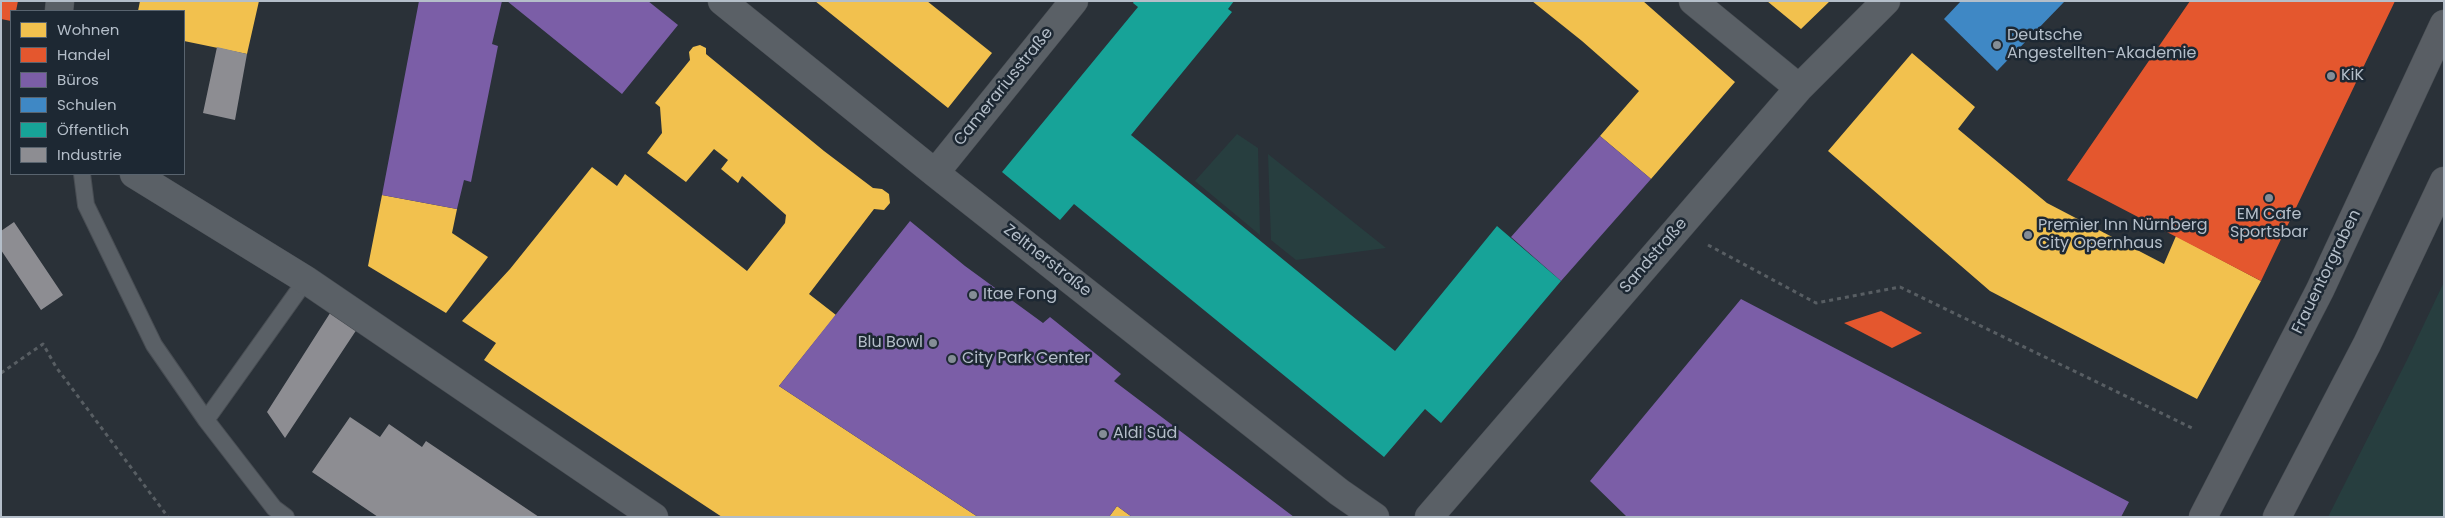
<!DOCTYPE html>
<html>
<head>
<meta charset="utf-8">
<style>
  body { margin:0 }
  #map { position:relative; width:2445px; height:518px; overflow:hidden; background:#2a3138; font-family:Poppins,sans-serif }
  canvas { display:block }
  .frame { position:absolute; inset:0; border:2px solid #b4bec9; pointer-events:none }
  .legend { position:absolute; left:10px; top:10px; width:175px; height:165px; box-sizing:border-box; background:#1d2833; border:1px solid #59646f; margin:0; padding:6px 9px; list-style:none; font-size:15px; color:#b4bec9 }
  .legend li { display:flex; align-items:center; gap:10px; height:25px }
  .legend b { width:25px; border:1px solid #59646f }
</style>
</head>
<body>
<div id="map">
<canvas width="2445" height="518"></canvas>
<div class="frame"></div>
<ul class="legend">
<li><b style="height:14px;background:#f2c14e"></b>Wohnen</li>
<li><b style="height:14px;background:#e4572e"></b>Handel</li>
<li><b style="height:14px;background:#7b5ea7"></b>Büros</li>
<li><b style="height:14px;background:#3f88c5"></b>Schulen</li>
<li><b style="height:14px;background:#17a398"></b>Öffentlich</li>
<li><b style="height:14px;background:#8d8d92"></b>Industrie</li>
</ul>
</div>
<script>
const g = document.querySelector('canvas').getContext('2d');
g.lineJoin = 'round';
function fillPath(path, color) { g.fillStyle = color; g.fill(path, 'evenodd'); }
const shape = rows => new Path2D(rows.map(r => 'M' + r).join(''));
function trace(path, color, width, dash) { g.strokeStyle = color; g.lineWidth = width; g.lineCap = dash ? 'butt' : 'round'; g.setLineDash(dash || []); g.stroke(path); }
function label(font, color, halo, rows, align = 'center') {
  g.font = font + ' Poppins,sans-serif'; g.lineWidth = 5; g.setLineDash([]); g.textBaseline = 'middle'; g.strokeStyle = halo; g.fillStyle = color; for (const [text, x, y, turn = 0] of rows) {
    g.save(); g.translate(x, y); g.rotate((+turn || 0) * Math.PI / 180); g.textAlign = isNaN(turn) ? turn : align; if (halo) g.strokeText(text, 0, 0); g.fillText(text, 0, 0); g.restore();
  }
}
fillPath(shape([
  [1237,134,1258,148,1260,235,1195,181],
  [1268,154,1386,248,1296,260,1271,240],
  [2444,282,2444,517,2328,517,2407,360]
]), '#273e3f');
fillPath(shape([
  [140,1,259,1,247,54,184,41,184,11,138,11],
  [815,1,927,1,992,53,948,108],
  [1532,1,1643,1,1735,82,1651,179,1600,136,1639,91,1582,41],
  [1767,1,1830,1,1801,29],
  [700,45,706,48,706,54,824,151,873,188,882,189,889,194,890,203,884,210,874,209,809,294,836,315,779,386,978,517,722,517,484,360,496,343,462,321,510,269,592,167,617,186,625,174,747,271,785,223,786,215,742,176,738,183,721,169,728,160,714,149,686,182,647,153,662,133,660,107,655,103,690,60,689,52,693,47],
  [1912,53,1975,107,1958,129,2047,203,2164,264,2176,236,2261,281,2197,399,1990,291,1828,151],
  [382,195,457,209,452,233,488,257,446,313,368,266],
  [1117,506,1132,517,1109,517]
]), '#f2c14e');
fillPath(shape([
  [1,1,18,1,16,11,11,11,11,21,1,19],
  [2190,1,2395,1,2261,281,2067,180],
  [1881,311,1922,333,1892,348,1844,323]
]), '#e4572e');
fillPath(shape([
  [419,1,502,1,492,44,498,46,471,182,464,180,457,209,382,195],
  [507,1,648,1,678,25,622,94],
  [1600,136,1651,179,1561,281,1511,237],
  [910,221,965,266,1043,323,1050,317,1121,374,1114,381,1294,517,1132,517,1117,506,1109,517,978,517,779,386],
  [1741,299,2129,502,2121,517,1627,517,1590,481]
]), '#7b5ea7');
fillPath(shape([
  [1961,1,2065,1,1997,71,1944,19]
]), '#3f88c5');
fillPath(shape([
  [1134,1,1234,1,1228,9,1232,12,1131,135,1395,351,1497,226,1561,281,1441,423,1425,409,1384,457,1074,204,1060,220,1002,172,1138,7,1133,3]
]), '#17a398');
fillPath(shape([
  [217,47,247,54,235,120,203,113],
  [14,222,63,295,41,310,1,250,1,231],
  [332,310,357,329,285,438,267,412],
  [350,417,380,437,389,424,422,447,426,441,539,517,378,517,312,472]
]), '#8d8d92');
const lane = shape([
  [82,174,86,205,154,345,206,420,274,508,286,517],
  [206,420,306,280]
]);
const street = shape([
  [722,1,935,173,1339,492,1375,517],
  [1693,1,1799,88],
  [59,11,60,1],
  [935,173,1074,1],
  [134,174,306,280,654,517],
  [1429,517,1799,88,1886,1]
]);
const secondary = shape([
  [2203,517,2320,290,2444,24],
  [2277,517,2367,344,2444,181]
]);
trace(lane, '#484d53', 18);
trace(street, '#484d53', 29);
trace(secondary, '#484d53', 29);
trace(shape([
  [1708,245,1816,303,1900,287,2192,428],
  [1,373,43,344,56,367,168,517]
]), '#585e63', 3, [4, 4]);
trace(lane, '#5a6066', 16);
trace(street, '#5a6066', 28);
trace(secondary, '#595e64', 28);
for (const [x, y, r, color] of [
  [1997,45,5,"#848d96"],
  [2331,76,5,"#848d96"],
  [2269,198,5,"#848d96"],
  [2028,235,5,"#848d96"],
  [973,295,5,"#848d96"],
  [933,343,5,"#848d96"],
  [952,359,5,"#848d96"],
  [1103,434,5,"#848d96"]
]) { const dot = new Path2D(); dot.arc(x, y, r, 0, 2 * Math.PI); g.fillStyle = color; g.fill(dot); trace(dot, '#1d2833', 2); }
label('16px', '#b4bec9', '#1d2833', [
  ["Deutsche",2007,36],
  ["Angestellten-Akademie",2007,54],
  ["KiK",2341,76],
  ["EM Cafe",2269,215,"center"],
  ["Sportsbar",2269,233,"center"],
  ["Premier Inn Nürnberg",2038,226],
  ["City Opernhaus",2038,244],
  ["Itae Fong",983,295],
  ["Blu Bowl",923,343,"right"],
  ["City Park Center",962,359],
  ["Aldi Süd",1113,434]
], 'left');
label('16px', '#b4bec9', '#1d2833', [
  ["Camerariusstraße",1004,87,-51],
  ["Sandstraße",1654,256,-49],
  ["Zeltnerstraße",1047,261,38],
  ["Frauentorgraben",2327,272,-64]
]);
</script>
</body>
</html>
